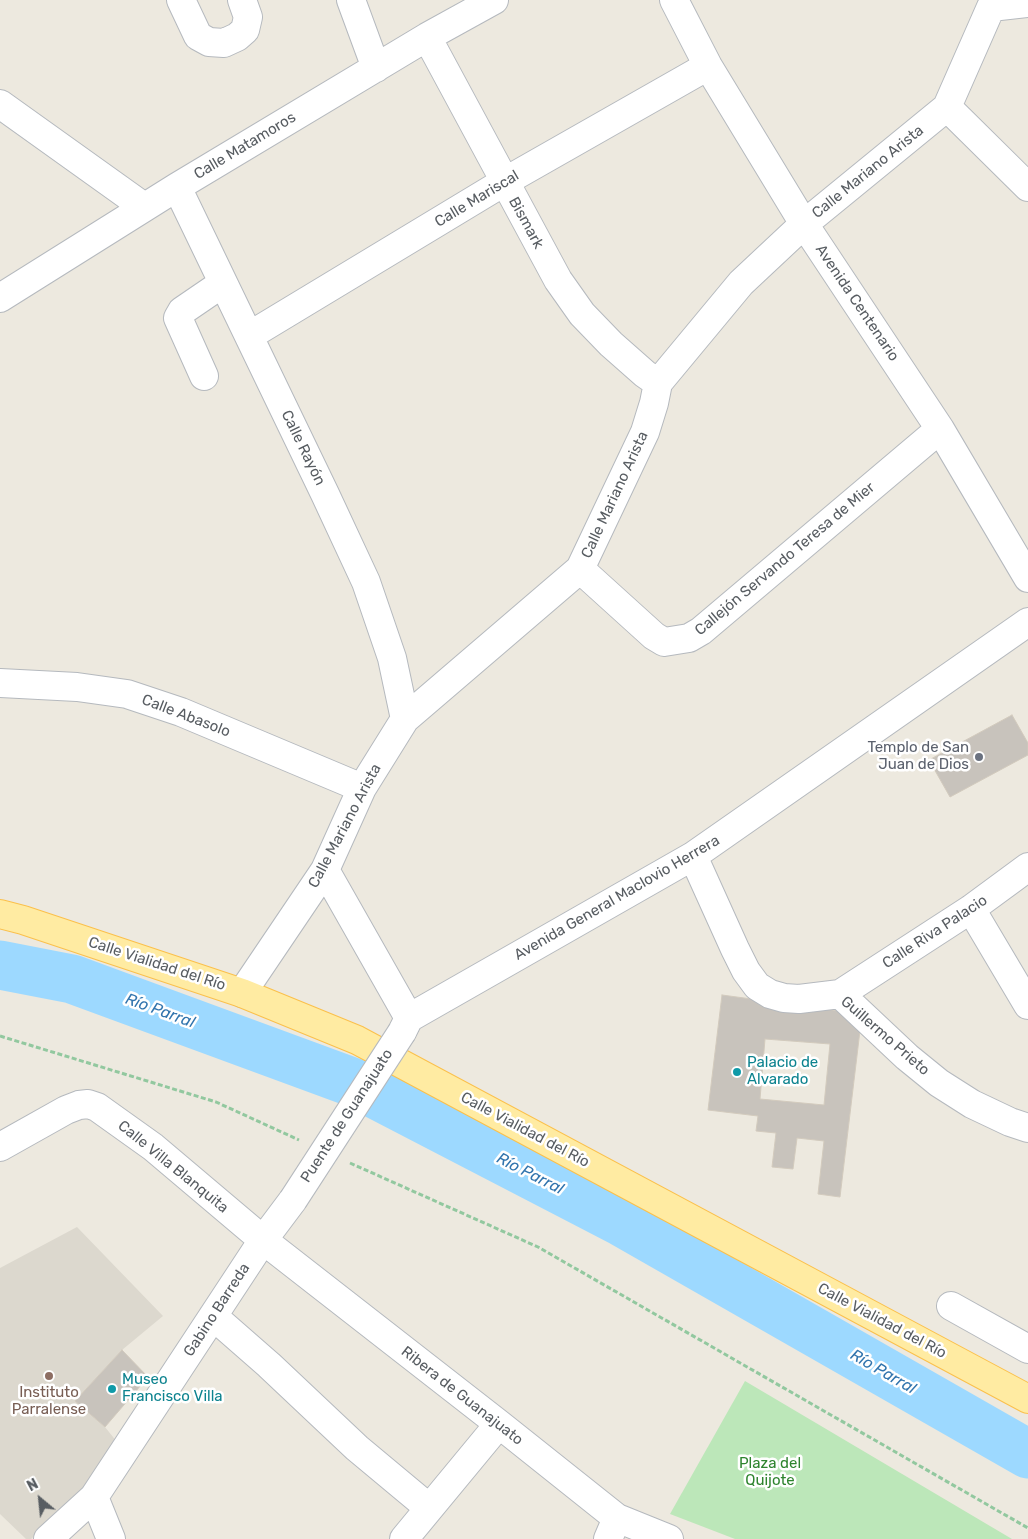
<!DOCTYPE html>
<html>
<head>
<meta charset="utf-8">
<style>
  body { margin:0 }
  #map { position:relative; width:1028px; height:1539px; overflow:hidden; background:#ede9df; font-family:Rubik,sans-serif }
  canvas { display:block }
  .north { position:absolute; left:15px; top:1474px; width:50px; height:50px; -webkit-text-stroke:4px #fff; paint-order:stroke; rotate:332deg; font-size:14px; font-weight:700; line-height:20px; text-align:center; color:#585d62 }
  .north::after { content:''; display:block; margin:auto; width:18px; height:22px; background:#585d62; clip-path:polygon(50% 0,100% 100%,50% 72%,0 100%) }
</style>
</head>
<body>
<div id="map">
<canvas width="1028" height="1539"></canvas>
<div class="north">N</div>
</div>
<script>
const g = document.querySelector('canvas').getContext('2d');
g.lineJoin = 'round';
function fillPath(path, color) { g.fillStyle = color; g.fill(path, 'evenodd'); }
const shape = rows => new Path2D(rows.map(r => 'M' + r).join(''));
function trace(path, color, width, dash) { g.strokeStyle = color; g.lineWidth = width; g.lineCap = dash ? 'butt' : 'round'; g.setLineDash(dash || []); g.stroke(path); }
function label(font, color, halo, rows, align = 'center') {
  g.font = font + ' Rubik,sans-serif'; g.lineWidth = 5; g.setLineDash([]); g.textBaseline = 'middle'; g.strokeStyle = halo; g.fillStyle = color; for (const [text, x, y, turn = 0] of rows) {
    g.save(); g.translate(x, y); g.rotate((+turn || 0) * Math.PI / 180); g.textAlign = isNaN(turn) ? turn : align; if (halo) g.strokeText(text, 0, 0); g.fillText(text, 0, 0); g.restore();
  }
}
fillPath(shape([
  [77,1227,163,1316,122,1350,75,1401,105,1427,121,1447,103,1476,31,1539,26,1539,0,1514,0,1268]
]), '#dcd8ce');
fillPath(shape([
  [745,1381,1012,1539,735,1539,670,1514]
]), '#bce7b9');
trace(shape([
  [0,965,72,979,352,1082,620,1221,1028,1454]
]), '#9dd9ff', 49);
const building = shape([
  [1012,715,1028,743,1028,755,950,797,929,760,1012,715],
  [722,995,862,1014,840,1197,818,1194,824,1141,797,1138,793,1169,772,1167,776,1133,756,1131,758,1116,708,1110,722,995],
  [765,1039,830,1044,824,1105,760,1099,765,1039],
  [122,1350,148,1377,105,1427,75,1401,122,1350]
]);
fillPath(building, '#c8c3bc');
trace(building, '#d2cabd', 1);
const minor = shape([
  [181,0,198,36,209,42,224,43,237,37,245,30,248,17,242,0],
  [351,0,376,68],
  [674,0,708,66,804,224,940,429,1028,578],
  [991,7,1028,3],
  [427,37,558,280,582,314,611,344,645,374,658,383],
  [0,104,144,207],
  [947,107,1028,187],
  [177,187,325,494,366,582,392,658,405,719],
  [0,298,177,187,427,37,494,0],
  [249,336,504,182,708,66],
  [204,376,178,318,182,311,223,283],
  [580,569,654,636,664,642,689,638,701,631,940,429],
  [0,683,77,687,127,694,181,712,362,788],
  [693,856,735,949,746,971,757,986,770,994,784,998,799,999,840,994,971,909,1028,867],
  [325,870,409,1018],
  [971,909,1028,1005],
  [242,993,325,870,362,788,405,719,580,569,645,432,654,403,658,383,741,283,804,224,947,107,991,7],
  [840,994,907,1057,939,1083,972,1104,1010,1122,1028,1128],
  [402,1032,409,1018,693,856,1028,622],
  [0,1147,66,1110,79,1105,88,1104,97,1107,153,1147,263,1240,499,1424,617,1518,669,1539],
  [951,1306,1028,1349],
  [213,1316,269,1365,357,1448,429,1508],
  [94,1497,111,1539],
  [48,1539,94,1497,263,1240,293,1200],
  [404,1539,499,1424],
  [608,1539,617,1518]
]);
const major = shape([
  [0,914,23,920,242,993,357,1040,1028,1399]
]);
trace(minor, '#b5b9be', 30);
trace(major, '#fbc04b', 30);
trace(shape([
  [0,1036,216,1102,299,1140],
  [350,1163,538,1247,1028,1528]
]), '#92c89f', 3, [5, 2.5]);
trace(minor, '#fff', 28);
trace(major, '#ffeba2', 28);
const minorBridge = shape([
  [293,1200,402,1032]
]);
trace(minorBridge, '#b5b9be', 30, []);
trace(minorBridge, '#fff', 28);
for (const [x, y, r, color] of [
  [979,757,5,"#6b7280"],
  [737,1072,5,"#0f9aa8"],
  [49,1376,5,"#8d6e63"],
  [112,1389,5,"#0f9aa8"]
]) { const dot = new Path2D(); dot.arc(x, y, r, 0, 2 * Math.PI); g.fillStyle = color; g.fill(dot); trace(dot, '#fff', 2); }
label('15px', '#585d62', '#fff', [
  ["Calle Matamoros",245,146,-31],
  ["Calle Mariano Arista",868,172,-39],
  ["Calle Mariscal",477,199,-31],
  ["Bismark",526,223,61],
  ["Avenida Centenario",857,303,56],
  ["Calle Rayón",303,448,64],
  ["Calle Mariano Arista",615,495,-65],
  ["Callejón Servando Teresa de Mier",785,559,-40],
  ["Calle Abasolo",186,716,21],
  ["Calle Mariano Arista",345,826,-62],
  ["Avenida General Maclovio Herrera",617,898,-30],
  ["Calle Riva Palacio",935,932,-33],
  ["Calle Vialidad del Río",157,964,18],
  ["Guillermo Prieto",885,1036,41],
  ["Puente de Guanajuato",347,1116,-57],
  ["Calle Vialidad del Río",525,1130,28],
  ["Calle Villa Blanquita",173,1167,39],
  ["Gabino Barreda",217,1310,-57],
  ["Calle Vialidad del Río",882,1321,28],
  ["Ribera de Guanajuato",462,1396,38]
]);
label('15px', '#5b616d', '#fff', [
  ["Templo de San",969,748],
  ["Juan de Dios",969,765]
], 'right');
label('15px', '#0d838f', '#fff', [
  ["Palacio de",747,1063],
  ["Alvarado",747,1080],
  ["Museo",122,1380],
  ["Francisco Villa",122,1397]
], 'left');
label('15px', '#785e54', '#fff', [
  ["Instituto",49,1393],
  ["Parralense",49,1410]
]);
label('15px', '#2e842e', '#fff', [
  ["Plaza del",770,1464],
  ["Quijote",770,1481]
]);
label('italic 16px', '#3275ae', '#fff', [
  ["Río Parral",160,1011,20],
  ["Río Parral",530,1174,27],
  ["Río Parral",883,1372,30]
]);
</script>
</body>
</html>
